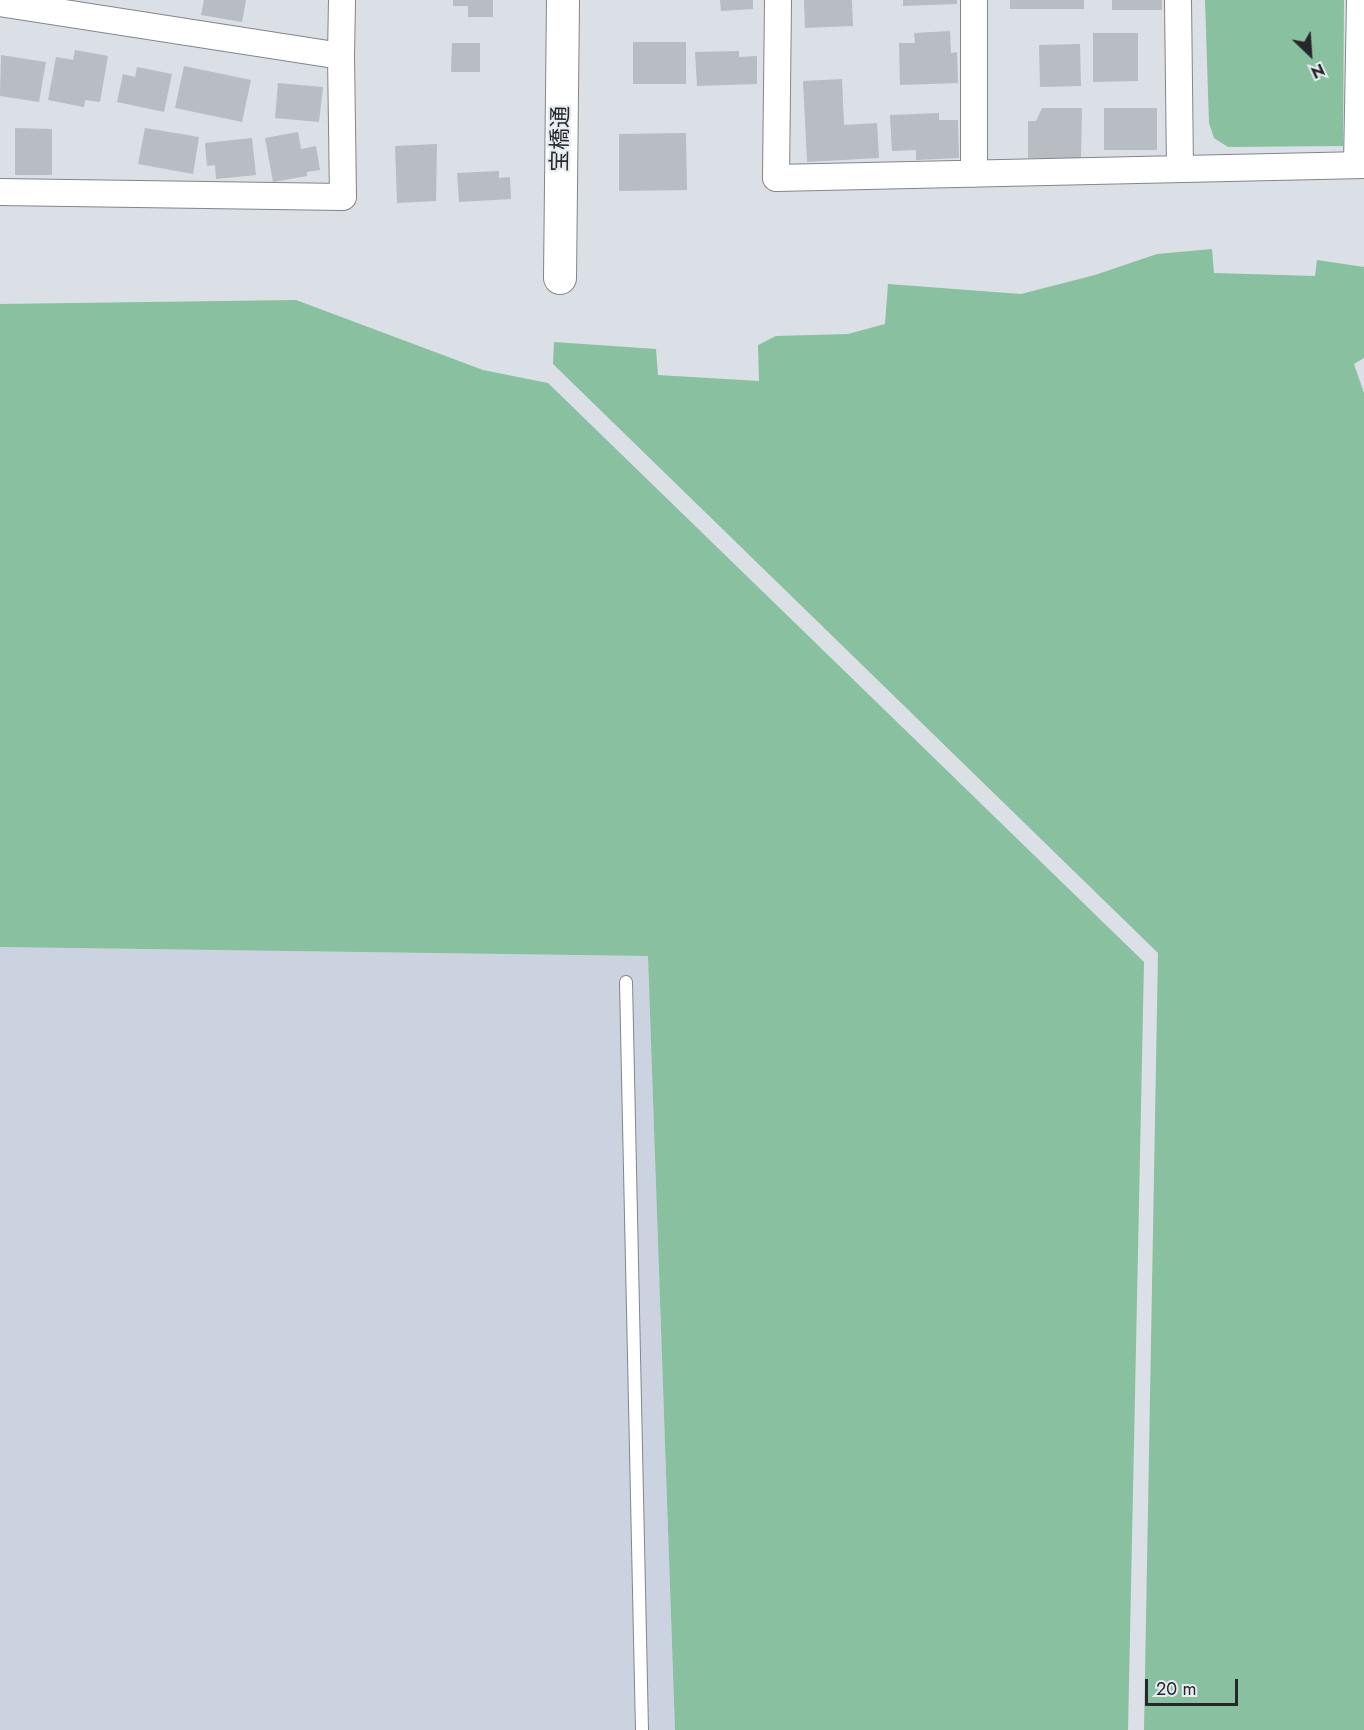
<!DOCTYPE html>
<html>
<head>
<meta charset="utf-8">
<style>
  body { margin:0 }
  #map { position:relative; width:1364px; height:1730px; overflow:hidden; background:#dbdfe6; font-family:Jost,sans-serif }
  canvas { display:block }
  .north { position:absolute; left:1280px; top:24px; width:60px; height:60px; -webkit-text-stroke:4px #e8ecf3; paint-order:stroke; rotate:155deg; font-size:16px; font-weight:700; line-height:24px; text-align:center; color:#26272a }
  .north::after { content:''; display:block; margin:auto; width:21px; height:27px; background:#26272a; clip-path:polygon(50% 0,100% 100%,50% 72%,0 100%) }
  .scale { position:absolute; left:1145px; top:1679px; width:93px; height:27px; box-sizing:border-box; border:3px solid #26272a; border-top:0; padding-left:8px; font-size:18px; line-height:21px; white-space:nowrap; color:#26272a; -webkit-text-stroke:4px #e8ecf3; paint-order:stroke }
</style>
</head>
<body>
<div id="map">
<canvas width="1364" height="1730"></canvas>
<div class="north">N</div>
<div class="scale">20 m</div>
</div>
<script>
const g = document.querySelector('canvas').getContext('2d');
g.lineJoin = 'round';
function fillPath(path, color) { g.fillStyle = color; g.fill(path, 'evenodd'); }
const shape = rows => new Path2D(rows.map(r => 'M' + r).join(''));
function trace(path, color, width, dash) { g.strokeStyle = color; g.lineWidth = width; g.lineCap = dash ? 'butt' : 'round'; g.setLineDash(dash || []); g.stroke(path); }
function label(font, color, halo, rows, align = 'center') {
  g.font = font + ' Jost,"Noto Sans JP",sans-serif'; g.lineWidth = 4.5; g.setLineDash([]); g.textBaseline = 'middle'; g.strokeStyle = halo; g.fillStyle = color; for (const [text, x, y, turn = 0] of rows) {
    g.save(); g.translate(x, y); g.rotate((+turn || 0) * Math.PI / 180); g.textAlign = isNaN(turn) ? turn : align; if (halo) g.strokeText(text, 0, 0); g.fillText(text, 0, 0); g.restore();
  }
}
fillPath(shape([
  [0,947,648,956,675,1730,0,1730]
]), '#cbd3e0');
fillPath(shape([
  [1205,0,1344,0,1343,146,1228,147,1214,138,1209,123],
  [1212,249,1214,273,1315,276,1317,260,1364,267,1364,358,1354,364,1364,393,1364,1730,1144,1730,1158,953,553,364,554,342,656,349,658,375,759,381,758,345,776,336,848,334,885,324,888,284,1021,294,1095,275,1157,254],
  [296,300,483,370,548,383,1144,962,1128,1730,675,1730,648,956,0,947,0,304]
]), '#88c0a0');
fillPath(shape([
  [204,0,246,0,242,22,201,15],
  [453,0,493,0,493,17,468,17,468,6,453,6],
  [720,0,753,0,753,9,721,11],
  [804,0,852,0,853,26,805,28],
  [903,0,957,0,957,4,903,6],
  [1010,0,1084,0,1084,9,1010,9],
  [1112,0,1162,0,1162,10,1112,10],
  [950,31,951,53,957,52,958,83,900,85,899,43,915,43,914,33],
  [1093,33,1138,33,1138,81,1093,82],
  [633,42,686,42,686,84,633,84],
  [452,43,480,43,480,72,451,72],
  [1080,44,1081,86,1040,87,1039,45],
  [75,50,108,56,100,102,85,100,84,107,48,100,56,57,73,60],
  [739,51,739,57,757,56,757,84,697,86,695,52],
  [1,55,46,62,39,102,0,96],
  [184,66,251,80,242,122,175,108],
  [137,67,172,74,164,112,117,102,123,74,135,77],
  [842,79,844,125,877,123,879,158,807,162,803,81],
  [278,83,323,87,319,122,275,118],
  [1042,108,1082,108,1081,159,1028,158,1028,121,1036,121],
  [1104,108,1157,108,1157,150,1104,150],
  [939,113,939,120,958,120,959,158,916,160,916,150,892,151,890,115],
  [15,128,52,129,52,175,15,175],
  [145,128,199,137,193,174,138,164],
  [298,132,301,149,316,146,320,170,307,172,307,176,273,182,265,138],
  [686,133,687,190,619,191,619,134],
  [252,138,256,175,216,179,215,165,207,166,205,143],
  [437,144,436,201,397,203,395,146],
  [499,171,499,178,510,177,511,199,459,202,457,173]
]), '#b8bcc3');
const service = shape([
  [626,982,642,1730]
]);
const minor = shape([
  [778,0,776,178,1364,165],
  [1178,0,1180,169],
  [0,3,341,56],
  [1357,165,1360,0],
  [974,174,974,0],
  [0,192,343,197,341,56,342,0]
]);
const tertiary = shape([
  [560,278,563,0]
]);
trace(service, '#82868c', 14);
trace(minor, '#82868c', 28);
trace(tertiary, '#82868c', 34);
trace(service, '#fff', 12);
trace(minor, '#fff', 26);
trace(tertiary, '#fff', 32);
label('22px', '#26272a', '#e8ecf3', [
  ["宝橋通",562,139,-89]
]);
</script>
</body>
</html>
